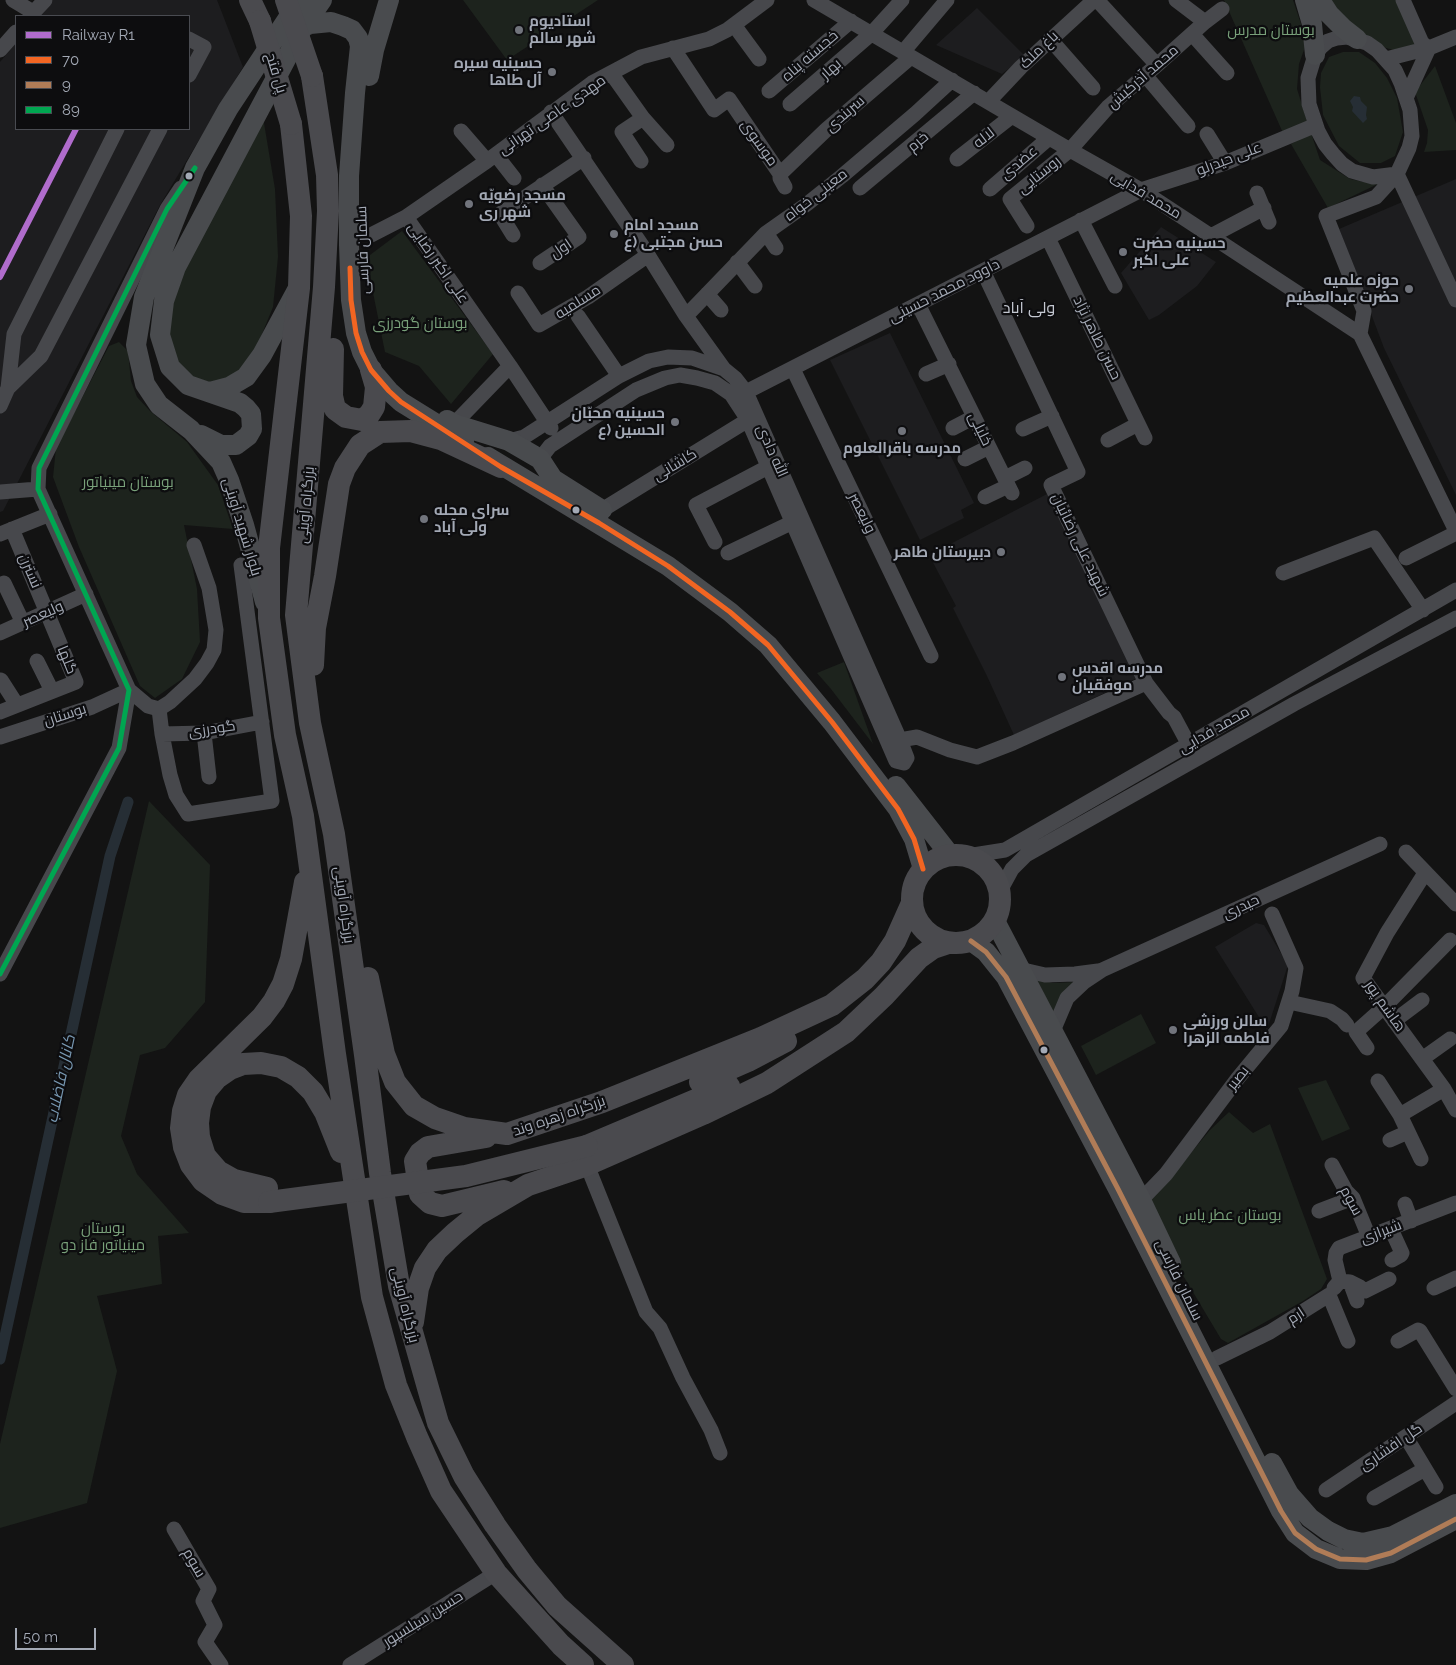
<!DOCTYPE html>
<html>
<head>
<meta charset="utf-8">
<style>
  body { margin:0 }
  #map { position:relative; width:1456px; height:1665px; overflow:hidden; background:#131313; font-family:Raleway,sans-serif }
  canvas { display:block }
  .legend { position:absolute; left:15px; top:15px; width:175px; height:115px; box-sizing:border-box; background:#0d0d0f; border:1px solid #494b51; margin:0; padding:6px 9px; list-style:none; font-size:15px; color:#a3a9b5 }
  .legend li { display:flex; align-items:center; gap:10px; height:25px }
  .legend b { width:25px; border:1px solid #494b51 }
  .scale { position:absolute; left:15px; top:1628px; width:81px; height:22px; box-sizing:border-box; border:2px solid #a3a9b5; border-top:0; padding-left:6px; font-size:15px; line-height:18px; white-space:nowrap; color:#a3a9b5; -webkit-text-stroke:4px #0d0d0f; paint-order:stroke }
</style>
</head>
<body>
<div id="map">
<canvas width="1456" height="1665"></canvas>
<ul class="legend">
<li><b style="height:6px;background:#b06ccc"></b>Railway R1</li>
<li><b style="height:6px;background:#f26522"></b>70</li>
<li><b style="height:6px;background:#b07c57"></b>9</li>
<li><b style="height:6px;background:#00a651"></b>89</li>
</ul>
<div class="scale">50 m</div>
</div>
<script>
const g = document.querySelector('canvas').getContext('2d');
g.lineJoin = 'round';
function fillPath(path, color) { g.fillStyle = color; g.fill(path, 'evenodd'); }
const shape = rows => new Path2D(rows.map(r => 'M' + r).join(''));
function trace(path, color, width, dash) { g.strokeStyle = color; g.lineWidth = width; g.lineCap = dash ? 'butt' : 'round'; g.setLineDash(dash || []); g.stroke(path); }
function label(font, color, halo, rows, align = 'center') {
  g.font = font + ' Raleway,Cairo,sans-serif'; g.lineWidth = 4.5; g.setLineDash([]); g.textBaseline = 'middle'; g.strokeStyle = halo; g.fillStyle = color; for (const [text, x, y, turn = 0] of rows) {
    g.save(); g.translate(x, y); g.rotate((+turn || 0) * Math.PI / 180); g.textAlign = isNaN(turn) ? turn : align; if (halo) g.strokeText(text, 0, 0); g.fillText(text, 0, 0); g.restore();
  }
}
fillPath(shape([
  [53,0,217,0,243,67,160,205,3,511,0,512,0,62,16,43,16,129,189,129,189,16,39,16],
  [977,8,1025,56,1002,74,936,45],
  [1456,179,1456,495,1384,348,1339,229],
  [1161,227,1216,262,1197,286,1159,315,1149,320,1121,273],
  [890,333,974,503,961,510,964,518,920,540,830,360],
  [1047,494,1137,678,1014,735,987,676,953,608,956,606,929,555],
  [1256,923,1264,925,1288,965,1267,1030,1215,947]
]), '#1d1d1f');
fillPath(shape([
  [463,0,598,0,507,60],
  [1224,0,1293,0,1301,24,1305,47,1299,64,1297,89,1308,124,1283,133],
  [1329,0,1397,0,1420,45,1398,51,1386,48,1357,31],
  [1343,52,1359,52,1375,63,1387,78,1397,98,1403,132,1395,156,1381,163,1360,163,1339,146,1323,115,1320,87,1321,73,1329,57],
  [1435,66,1456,123,1456,150,1424,152,1427,143,1428,130,1415,92],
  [262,111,275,189,278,257,273,307,255,351,237,374,214,383,194,379,175,361,167,331,173,292],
  [1311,133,1320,160,1350,179,1364,182,1382,182,1328,208,1291,144],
  [402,231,493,354,451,404,419,366,385,352,366,258],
  [119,342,128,351,131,381,137,397,150,411,187,442,218,485,233,529,184,525,197,589,200,642,182,679,155,698,140,686,79,547,53,477,56,448,109,346],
  [844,662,873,744,831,689,817,673],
  [149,801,210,865,205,1002,165,1048,140,1055,121,1136,137,1174,189,1233,158,1236,162,1284,97,1296,117,1371,87,1503,0,1528,0,1444],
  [1036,978,1053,983,1076,982,1055,1016],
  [1141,1014,1156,1043,1096,1075,1081,1046],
  [1326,1080,1350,1129,1322,1141,1298,1088],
  [1229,1112,1253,1133,1270,1124,1327,1279,1321,1289,1303,1301,1228,1343,1221,1339,1181,1272,1151,1209,1150,1197,1175,1172,1210,1130]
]), '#1d231d');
fillPath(shape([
  [1354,96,1360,97,1361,101,1367,107,1366,115,1367,119,1363,123,1352,111,1353,107,1350,101]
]), '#262e35');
trace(shape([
  [0,1359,110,856,128,802]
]), '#262e35', 11);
trace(shape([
  [13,0,33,12],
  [814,0,1070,150,1141,190,1360,334,1456,531],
  [1097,0,1157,65],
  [1176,0,1205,22],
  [1403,0,1422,43,1429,48],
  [30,16,45,0],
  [734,25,759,59],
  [1192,34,1227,73],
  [189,39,204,47,189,75],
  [1050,39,1093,88],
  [673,48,714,110,729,99,780,174,780,178,785,187],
  [0,50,16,32],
  [903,52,947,0],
  [1386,59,1429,48,1456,37],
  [611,73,643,118,622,132,641,161],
  [1145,75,1188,126],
  [769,91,851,21],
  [1407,96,1429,48],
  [988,102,1021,67,1094,0],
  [790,104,871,34,902,0],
  [551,112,643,247,686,316,724,369],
  [643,118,667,145],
  [461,131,487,161],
  [1207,134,1225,163],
  [496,155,514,178],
  [957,159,1012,116],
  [780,174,827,129,911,57],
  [1397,174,1456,300],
  [860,188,974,93],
  [990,189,1049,138],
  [1257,193,1269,222],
  [406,217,510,366,551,428],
  [1081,220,1115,286],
  [1027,226,1010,199,1070,150,1108,107,1157,65,1205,22,1222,9],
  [766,233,776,248],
  [371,235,406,217,487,161,592,83,641,57,709,39,727,30,767,0],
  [513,235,500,214,584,158],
  [1211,236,1264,208],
  [1048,238,1145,438],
  [737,262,755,286],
  [540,263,579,237,542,185],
  [983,271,1078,472,1051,485,1146,683,1169,713,1174,717,1189,745],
  [518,293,539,325,588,297,648,255],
  [707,294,721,310],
  [918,304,1012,493],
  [578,316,619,376],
  [686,316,766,233,807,204,842,176,915,114,952,80],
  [1360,334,1364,311,1326,216,1376,197,1397,174,1409,148,1412,136,1410,110,1401,83,1395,70,1377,50,1367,43,1347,37,1337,38,1328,41,1321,47,1315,55,1308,78,1309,104,1318,131,1325,144,1333,154,1342,164,1352,171,1373,177,1397,174],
  [793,369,931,656],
  [926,374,949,364],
  [8,388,41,356,160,129],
  [746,392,1141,190,1225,163,1316,125],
  [0,406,8,388,14,334,117,129],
  [454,424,510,366],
  [953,428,974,417],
  [1023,429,1052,416],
  [1108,440,1138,424],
  [509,441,524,437,619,376,649,361,668,357,692,358,724,369,735,378,746,392,900,740,907,758,904,763,896,761,748,420,731,394,715,383,697,378,680,375,665,378,636,390,550,446,540,459],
  [965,459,989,447],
  [1005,478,1025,468],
  [0,492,38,489],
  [985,497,1008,486],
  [602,510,748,420],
  [0,534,50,514],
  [715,542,696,505,768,467],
  [728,553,793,522],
  [1406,558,1456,533],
  [1283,573,1374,538,1423,610],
  [4,583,23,623],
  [0,633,86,594],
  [37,661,52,691],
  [1,680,17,705],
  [159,709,162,734,170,775,176,795,188,814,272,801,241,565],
  [0,712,76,682,12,529],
  [204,733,209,777],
  [162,734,204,733,262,722],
  [0,737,92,707,129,690,148,706,159,709,170,702,195,679,207,663,214,650,216,630,209,588,194,545],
  [900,740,917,737,950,750,977,757,1013,743,1146,683],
  [1406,852,1456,904],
  [967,856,1005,850,1456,590],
  [1425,873,1387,933,1363,978,1444,1089,1456,1110],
  [1000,891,1012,869,1026,855,1294,704,1456,618],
  [1019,969,1045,975,1075,974,1098,971],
  [0,974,119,748,129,690,38,489,39,468,167,209,181,188],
  [1289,1002,1330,1011,1342,1019,1347,1025],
  [1394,1021,1422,1000],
  [1053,1031,1067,998,1084,982,1102,970,1380,844],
  [1367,1048,1356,1032,1384,1007,1450,940],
  [1422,1059,1450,1039],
  [1378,1081,1400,1115,1421,1159],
  [1400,1115,1444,1089],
  [1390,1140,1408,1132],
  [587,1165,646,1312,660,1328,683,1378,711,1430,720,1453],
  [1332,1165,1346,1191,1353,1198,1369,1237],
  [1141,1200,1166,1174,1238,1078,1281,1026,1292,991,1296,968,1272,914],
  [1405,1204,1411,1221],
  [1319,1211,1353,1198],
  [1391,1229,1402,1253,1401,1255,1392,1260],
  [1340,1281,1335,1260,1336,1253,1339,1248,1456,1203],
  [1350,1282,1360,1287,1365,1291,1389,1279],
  [1334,1288,1340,1281,1350,1282,1357,1301],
  [1434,1288,1456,1278],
  [1398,1341,1418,1330,1420,1331,1456,1389],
  [1217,1358,1270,1332,1329,1295,1348,1341],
  [1406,1437,1436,1487],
  [1326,1490,1456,1403],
  [1374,1498,1425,1469],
  [174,1529,209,1589,203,1601,215,1625,205,1642,221,1665],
  [350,1665,496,1573]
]), '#47484c', 15);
trace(shape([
  [1305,0,1312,24,1315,55],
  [1320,0,1329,14,1343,28,1357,39],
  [303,27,310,24,331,22,343,26,352,30,358,38,360,46,355,93,349,176,349,245,351,300,356,333,362,352,371,370,389,391,401,402,464,441],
  [369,76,374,50,389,0],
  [210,392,229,387,246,377,262,355,297,290],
  [447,420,454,424,509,441,540,459,553,479,602,510],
  [201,435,221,445,236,445,248,436,252,429,251,414,246,408,240,403,188,385,170,367,160,335,164,301,176,267,303,27,322,0],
  [488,457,668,566,730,612,768,645,832,722,898,809,914,839,923,869],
  [265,602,244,525,229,480,221,462,191,430,159,405,145,384,136,345,144,297,195,168,228,109,300,0],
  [896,786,950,855],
  [995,921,1141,1200,1171,1263],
  [971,941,986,952,1006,977,1118,1189,1281,1511,1295,1533,1316,1549,1340,1559,1366,1560,1391,1553,1456,1519],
  [1272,1463,1289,1494,1310,1518,1328,1531,1344,1539,1363,1543,1393,1536,1456,1504]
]), '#494b4e', 20);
trace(shape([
  [250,0,260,21],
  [312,76,327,175,328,211,324,287,296,615,310,723,334,834,365,1055,380,1173,399,1286,438,1423,464,1476,495,1525,527,1570,557,1606,623,1665],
  [291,124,301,216,299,288,269,548,269,618,285,735,303,816,335,1054,372,1297,396,1385,417,1437,441,1491,496,1573,561,1645,583,1665],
  [333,349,332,396,335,409,346,417,362,420,369,415,374,407,376,387,371,370],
  [313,665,315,628,325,576,339,484,345,468,360,445,380,432,411,431,441,439,501,467],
  '912 899a44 44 0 1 1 88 0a44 44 0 1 1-88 0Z',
  [368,978,384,1054,395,1082,414,1106,435,1118,464,1128,507,1134,602,1102,761,1038,832,1005,865,979,881,962,895,941,912,903],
  [700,1082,748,1061,786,1041],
  [486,1137,428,1147,420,1153,415,1161,420,1194,430,1203,442,1206,504,1191],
  [587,1146,729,1086],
  [267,1188,234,1180,218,1171,205,1156,199,1137,198,1123,200,1107,206,1091,217,1078,230,1069,243,1064,261,1063,281,1067,298,1077,313,1092,325,1112,341,1152],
  [269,1202,244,1202,222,1194,203,1181,191,1165,184,1147,181,1128,183,1111,188,1095,199,1079,262,1017,274,1001,283,984,291,959,305,882],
  [413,1322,418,1288,425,1268,437,1250,455,1233,477,1215,528,1185,587,1165,703,1114,767,1083,846,1032,884,996,919,958,933,948,948,943]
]), '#4a4a4e', 22);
trace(shape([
  [286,0,312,76],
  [260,21,291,124],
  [269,1202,466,1176,587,1146]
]), '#4a4a4e', 22);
trace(shape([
  [350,268,351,300,356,333,362,352,371,370,389,391,401,402,501,467,599,523,668,566,730,612,768,645,832,722,898,809,914,839,923,869]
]), '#f26522', 5);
trace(shape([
  [971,941,986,952,1006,977,1118,1189,1281,1511,1295,1533,1316,1549,1340,1559,1366,1560,1391,1553,1456,1519]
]), '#b07c57', 5);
trace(shape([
  [0,974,119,748,129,690,38,489,39,468,167,209,195,168]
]), '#00a651', 5);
trace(shape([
  [0,277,76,129]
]), '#b06ccc', 6);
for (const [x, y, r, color] of [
  [519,30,5,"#71747c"],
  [552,72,5,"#71747c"],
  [189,176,4.5,"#a3a9b5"],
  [469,204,5,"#71747c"],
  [614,234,5,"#71747c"],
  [1123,252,5,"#71747c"],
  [1409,289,5,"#71747c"],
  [675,422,5,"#71747c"],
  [902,431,5,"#71747c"],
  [576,510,4.5,"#a3a9b5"],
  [424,519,5,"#71747c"],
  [1001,552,5,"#71747c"],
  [1062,677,5,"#71747c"],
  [1173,1030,5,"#71747c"],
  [1044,1050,4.5,"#a3a9b5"]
]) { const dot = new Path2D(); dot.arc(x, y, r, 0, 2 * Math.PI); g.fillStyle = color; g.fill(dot); trace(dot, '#0d0d0f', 2); }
label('bold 15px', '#a3a9b5', '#0d0d0f', [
  ["استادیوم",529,21],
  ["شهر سالم",529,38],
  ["حسینیه سیره",542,63,"right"],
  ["آل طاها",542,80,"right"],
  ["مسجد رضویّه",479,195],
  ["شهر ری",479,212],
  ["مسجد امام",624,225],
  ["حسن مجتبی (ع",624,242],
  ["حسینیه حضرت",1133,243],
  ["علی اکبر",1133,260],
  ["حوزه علمیه",1399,280,"right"],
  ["حضرت عبدالعظیم",1399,297,"right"],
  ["حسینیه محبّان",665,413,"right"],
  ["الحسین (ع",665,430,"right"],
  ["مدرسه باقرالعلوم",902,448,"center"],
  ["سرای محله",434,510],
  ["ولی آباد",434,527],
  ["دبیرستان طاهر",991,552,"right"],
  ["مدرسه اقدس",1072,668],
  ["موفقیان",1072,685],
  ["سالن ورزشی",1183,1021],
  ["فاطمه الزهرا",1183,1038]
], 'left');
label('15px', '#79a17a', '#0d0d0f', [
  ["بوستان مدرس",1271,30],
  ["بوستان گودرزی",420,323],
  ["بوستان مینیاتور",128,482],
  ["بوستان عطر یاس",1230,1215],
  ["بوستان",103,1228],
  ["مینیاتور فاز دو",103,1245]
]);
label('15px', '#a3a9b5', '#0d0d0f', [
  ["باغ ملک",1039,50,-44],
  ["خجسته پناه",810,56,-41],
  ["بهار",831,69,-41],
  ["پل فتح",276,73,73],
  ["محمد آذرکیش",1143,77,-41],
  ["سربندی",845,114,-41],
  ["مهدی عاصی تهرانی",552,115,-35],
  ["لاله",984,138,-38],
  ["خرم",918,142,-40],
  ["موسوی",759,143,55],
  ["علی حیدرلو",1229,159,-21],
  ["عضدی",1019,163,-40],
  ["روستایی",1039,175,-39],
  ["معینی خواه",816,195,-38],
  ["محمد فدایی",1146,195,31],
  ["اول",561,249,-34],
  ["سلمان فارسی",363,250,-92],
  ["علی اکبر رضایی",438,263,55],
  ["داوود محمد حسینی",944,291,-27],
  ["مسلمیه",578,302,-32],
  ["حسن طاهر نژاد",1097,338,64],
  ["خلیلی",980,429,64],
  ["الله دادی",772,451,66],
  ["کاشانی",675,465,-31],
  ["بزرگراه آوینی",306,505,-85],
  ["ولیعصر",862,513,64],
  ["بلوار شهید آوینی",242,527,73],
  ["شهید علی رضائیان",1080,545,64],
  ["نسترن",30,571,67],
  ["ولیعصر",43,614,-24],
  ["گلها",67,660,68],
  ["بوستان",65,715,-18],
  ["گودرزی",212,729,-8],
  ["محمد فدایی",1214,730,-30],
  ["بزرگراه آوینی",344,905,82],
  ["حیدری",1241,907,-25],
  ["هاشم پور",1385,1006,55],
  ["بصیر",1238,1078,-51],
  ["بزرگراه زهره وند",559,1116,-19],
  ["سوم",1351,1201,61],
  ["شیرازی",1381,1232,-21],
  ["سلمان فارسی",1179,1280,64],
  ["بزرگراه آوینی",405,1305,76],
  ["ارم",1296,1316,-33],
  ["گل افشاری",1391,1447,-34],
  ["سوم",194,1563,60],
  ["حسین سیلسپور",423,1619,-32]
]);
label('16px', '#c4c8d1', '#0d0d0f', [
  ["ولی آباد",1029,308]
]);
label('italic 16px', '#7898b2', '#0d0d0f', [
  ["کانال فاضلاب",61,1079,-78]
]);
</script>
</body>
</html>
